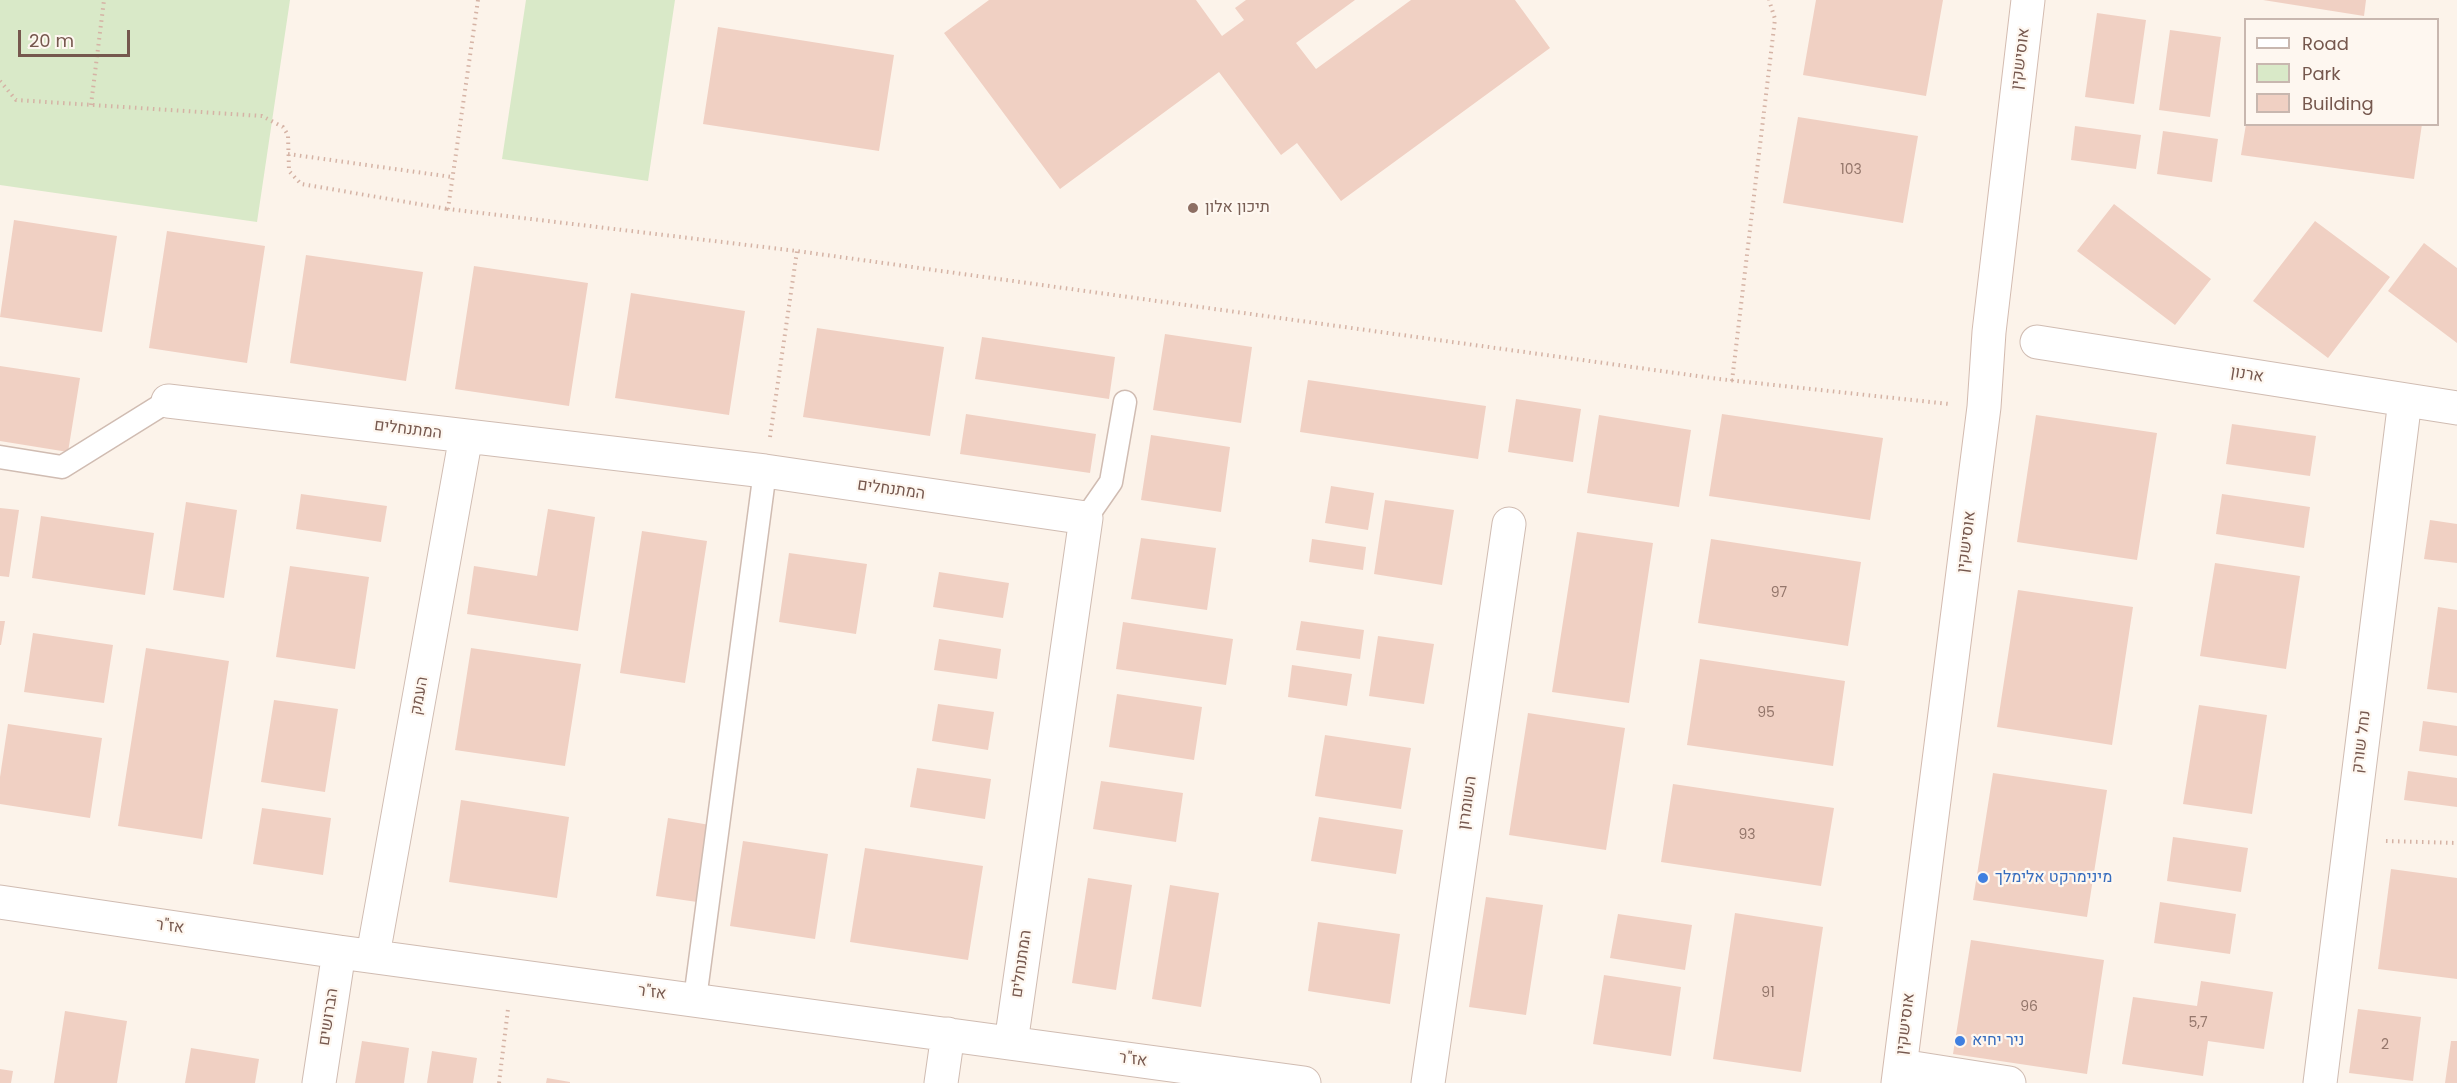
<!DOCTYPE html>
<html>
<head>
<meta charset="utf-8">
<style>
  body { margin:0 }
  #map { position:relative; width:2457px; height:1083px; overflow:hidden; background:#fcf3ea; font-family:Poppins,sans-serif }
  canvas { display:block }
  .legend { position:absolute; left:2244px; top:18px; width:195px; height:108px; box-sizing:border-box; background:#fef7f0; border:2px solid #c8b7af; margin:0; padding:8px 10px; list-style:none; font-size:18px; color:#76584e }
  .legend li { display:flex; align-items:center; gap:12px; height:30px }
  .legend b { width:30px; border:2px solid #c8b7af }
  .scale { position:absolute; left:18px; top:30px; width:112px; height:27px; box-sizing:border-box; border:3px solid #76584e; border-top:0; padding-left:8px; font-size:18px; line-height:21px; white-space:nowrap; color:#76584e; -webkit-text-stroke:4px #fef7f0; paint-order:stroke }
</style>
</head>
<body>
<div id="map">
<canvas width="2457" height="1083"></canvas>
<ul class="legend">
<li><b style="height:8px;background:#fff"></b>Road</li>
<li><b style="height:16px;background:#d9e9c8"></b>Park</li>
<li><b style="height:16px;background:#f0d0c3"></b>Building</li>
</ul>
<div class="scale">20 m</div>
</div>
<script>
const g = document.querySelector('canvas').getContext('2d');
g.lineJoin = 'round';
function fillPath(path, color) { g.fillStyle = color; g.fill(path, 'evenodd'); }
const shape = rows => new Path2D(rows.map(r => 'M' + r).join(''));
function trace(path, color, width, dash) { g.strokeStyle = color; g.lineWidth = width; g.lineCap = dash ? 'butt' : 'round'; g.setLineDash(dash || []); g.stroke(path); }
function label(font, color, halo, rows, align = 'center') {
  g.font = font + ' Poppins,Heebo,sans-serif'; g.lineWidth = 4.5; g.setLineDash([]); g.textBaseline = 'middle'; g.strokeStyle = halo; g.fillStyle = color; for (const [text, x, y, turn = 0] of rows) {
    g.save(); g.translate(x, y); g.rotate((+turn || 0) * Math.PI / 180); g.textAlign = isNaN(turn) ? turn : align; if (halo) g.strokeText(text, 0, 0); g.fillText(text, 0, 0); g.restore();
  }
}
fillPath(shape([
  [0,0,290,0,257,222,0,185],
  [526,0,675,0,648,181,502,159]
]), '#d9e9c8');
fillPath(shape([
  [989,0,1196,0,1222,36,1244,20,1235,8,1246,0,1355,0,1296,43,1316,69,1411,0,1515,0,1550,48,1341,201,1297,143,1281,155,1219,72,1060,189,944,33],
  [1816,0,1943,0,1926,96,1803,75],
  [2263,0,2366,0,2364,16],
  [2097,13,2146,20,2134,104,2085,97],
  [718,27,894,55,879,151,703,124],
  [2170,30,2221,37,2210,117,2159,110],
  [1798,117,1918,136,1903,223,1783,203],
  [2246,124,2422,124,2414,179,2241,155],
  [2075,126,2141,135,2136,169,2071,160],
  [2163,131,2218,139,2212,182,2157,174],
  [2114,204,2211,279,2175,325,2077,251],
  [14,220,117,236,102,332,0,317],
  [2315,221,2390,277,2328,358,2253,301],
  [167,231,265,246,247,363,149,348],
  [2424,243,2457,268,2457,343,2388,291],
  [306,255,423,272,406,381,290,363],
  [474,266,588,283,569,406,455,389],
  [631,293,745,311,729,415,615,398],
  [817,328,944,347,930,436,803,417],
  [1165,334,1252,347,1241,423,1153,410],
  [982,337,1115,357,1109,399,975,379],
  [0,366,80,378,68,452,0,441],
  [1308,380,1486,406,1478,459,1300,432],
  [1516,399,1581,409,1573,462,1508,452],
  [966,414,1096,434,1090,473,960,454],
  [1722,414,1883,438,1870,520,1709,496],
  [1599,415,1691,430,1679,507,1587,493],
  [2036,415,2157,433,2137,560,2017,542],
  [2232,424,2316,436,2310,476,2226,464],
  [1151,435,1230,447,1221,512,1141,500],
  [1331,486,1374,493,1368,530,1325,523],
  [301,494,387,506,381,542,296,529],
  [2222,494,2310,507,2304,548,2216,534],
  [1385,500,1454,510,1442,585,1374,574],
  [186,502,237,510,224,598,173,590],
  [0,508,19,510,9,577,0,576],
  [548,509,595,517,578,631,467,614,474,566,537,576],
  [41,516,154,533,145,595,32,578],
  [2430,520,2457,524,2457,563,2424,559],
  [642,531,707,541,685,683,620,673],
  [1577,532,1653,543,1629,703,1552,692],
  [1141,538,1216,548,1207,610,1131,599],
  [1312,539,1366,547,1363,570,1309,562],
  [1711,539,1861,562,1848,646,1698,623],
  [789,553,867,564,856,634,779,622],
  [2215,563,2300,576,2286,669,2200,656],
  [290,566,369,577,355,669,276,657],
  [939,572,1009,583,1003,618,933,607],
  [2018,590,2133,607,2112,745,1997,727],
  [2438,607,2457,610,2457,693,2427,689],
  [0,621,5,621,1,645,0,645],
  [1301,621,1364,630,1360,659,1296,650],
  [1123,622,1233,639,1226,685,1116,669],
  [33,633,113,645,104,703,24,692],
  [1378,636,1434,644,1424,704,1369,696],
  [939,639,1001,649,997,679,934,670],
  [146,648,229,661,202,839,118,826],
  [471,648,581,664,565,766,455,750],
  [1700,659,1845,681,1833,766,1687,745],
  [1292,665,1352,674,1347,706,1288,697],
  [1117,694,1202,707,1194,760,1109,747],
  [274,700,338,709,325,792,261,782],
  [938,704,994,712,988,750,932,741],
  [2199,705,2267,715,2252,814,2183,804],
  [1528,713,1625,728,1606,850,1509,835],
  [2423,721,2457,726,2457,756,2419,751],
  [8,724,102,738,90,818,0,804,0,777],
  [1325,735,1411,748,1401,809,1315,796],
  [917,768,991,779,985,819,910,807],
  [2408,771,2457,778,2457,807,2404,800],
  [1993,773,2107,790,2087,917,1973,900],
  [1101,781,1183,793,1176,842,1093,829],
  [1673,784,1834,808,1821,886,1661,862],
  [461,800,569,817,557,898,449,882],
  [262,808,331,818,323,875,253,864],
  [1319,817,1403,830,1396,874,1311,861],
  [668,818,716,826,704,903,656,896],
  [2173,837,2248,848,2241,892,2167,881],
  [743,841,828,854,815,939,730,926],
  [865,848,983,866,968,960,850,942],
  [2391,869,2457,878,2457,979,2378,969],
  [1088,878,1132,885,1116,990,1072,983],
  [1170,885,1219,893,1201,1007,1152,999],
  [1486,897,1543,905,1526,1015,1469,1007],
  [2160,902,2236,914,2230,954,2154,943],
  [1735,913,1823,927,1801,1072,1713,1059],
  [1618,914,1692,925,1685,970,1610,958],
  [1318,922,1400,934,1390,1004,1308,991],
  [1971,940,2104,960,2087,1074,1953,1054],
  [1604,975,1681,987,1671,1056,1593,1044],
  [2201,981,2273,992,2264,1049,2208,1041,2203,1076,2122,1064,2133,997,2197,1006],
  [2358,1009,2421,1017,2413,1081,2349,1073],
  [65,1011,127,1021,117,1083,54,1083],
  [362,1041,409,1048,404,1083,355,1083],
  [2451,1041,2457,1041,2457,1083,2445,1083],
  [191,1048,259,1059,255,1083,185,1083],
  [432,1051,477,1058,473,1083,427,1083],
  [0,1069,13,1071,11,1083,0,1083],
  [547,1078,570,1082,570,1083,546,1083]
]), '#f0d0c3');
const lane = shape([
  [0,457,62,467,168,401],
  [1086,518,1111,482,1125,402],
  [695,999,765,471]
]);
const street = shape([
  [2037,342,2457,408],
  [168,401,765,471,1086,518,1011,1043],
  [0,902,339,952,1304,1083],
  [373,955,466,436],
  [1901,1066,2009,1083],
  [319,1083,339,952],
  [941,1083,948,1034],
  [1428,1083,1509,524],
  [2320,1083,2405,400]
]);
const secondary = shape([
  [1898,1083,1984,407,1989,332,2028,0]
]);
trace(lane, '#d0bcb2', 25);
trace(street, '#d0bcb2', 35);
trace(secondary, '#d3bbb0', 35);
trace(shape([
  [478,0,448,209,797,251,1719,379,1949,404],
  [0,81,16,100,262,116,283,127,288,135,289,171,301,184,448,209],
  [91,105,104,0],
  [288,154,452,177],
  [1732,381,1775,19,1769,0],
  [770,437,797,251],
  [2386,841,2457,843],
  [499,1083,508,1009]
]), '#d5b3a5', 4, [1.5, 4.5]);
trace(lane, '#fff', 22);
trace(street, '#fff', 33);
trace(secondary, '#fff', 33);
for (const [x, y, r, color] of [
  [1193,208,6,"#8d6e63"],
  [1983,878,6,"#3f7fe0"],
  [1960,1041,6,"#3f7fe0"]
]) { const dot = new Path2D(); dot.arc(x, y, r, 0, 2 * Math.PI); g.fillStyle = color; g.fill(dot); trace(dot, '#fef7f0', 2); }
label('14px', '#94766b', null, [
  ["103",1851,170],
  ["97",1779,593],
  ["95",1766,713],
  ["93",1747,835],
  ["91",1768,993],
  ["96",2029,1007],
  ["5,7",2198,1023],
  ["2",2385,1045]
]);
label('16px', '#76584e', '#fef7f0', [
  ["אוסישקין",2021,59,-83],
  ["ארנון",2247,375,9],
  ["המתנחלים",408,430,7],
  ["המתנחלים",891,490,8],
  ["אוסישקין",1967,542,-83],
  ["העמק",420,696,-80],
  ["נחל שורק",2362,742,-83],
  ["השומרון",1468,803,-82],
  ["אז\"ר",170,927,8],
  ["המתנחלים",1022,964,-82],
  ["אז\"ר",652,993,8],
  ["הברושים",329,1017,-81],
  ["אוסישקין",1906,1024,-83],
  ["אז\"ר",1133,1060,8]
]);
label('16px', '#785e54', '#fef7f0', [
  ["תיכון אלון",1205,208]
], 'left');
label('16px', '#366cbe', '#fef7f0', [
  ["מינימרקט אלימלך",1995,878],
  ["ניר יחיא",1972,1041]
], 'left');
</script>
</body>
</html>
